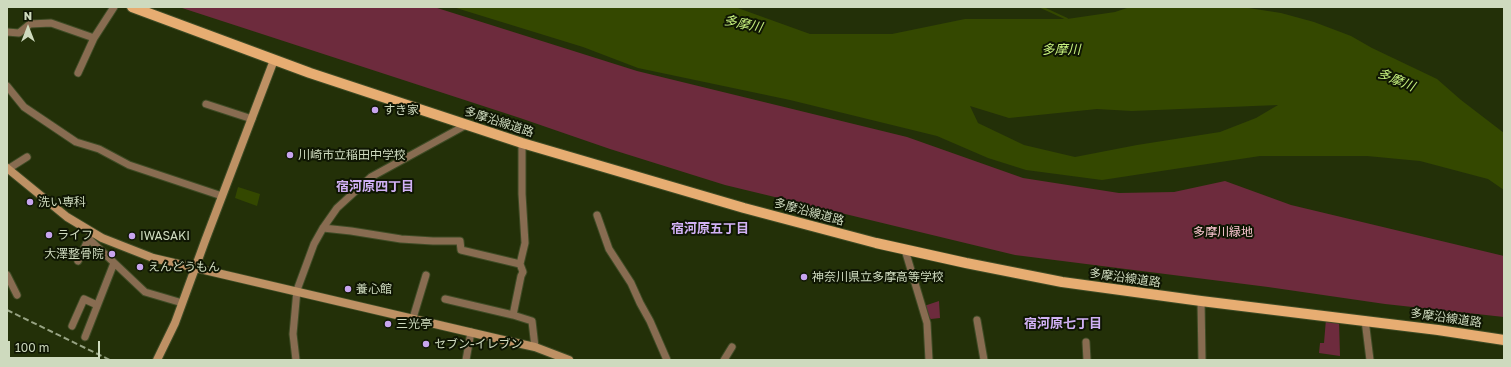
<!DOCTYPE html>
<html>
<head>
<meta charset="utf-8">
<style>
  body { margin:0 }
  #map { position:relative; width:1511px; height:367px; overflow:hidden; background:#233008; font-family:"Golos Text",sans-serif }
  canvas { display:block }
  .frame { position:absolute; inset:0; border:8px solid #cedabe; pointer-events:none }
  .north { position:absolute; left:8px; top:8px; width:40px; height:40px; -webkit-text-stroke:3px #0f1603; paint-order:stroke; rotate:0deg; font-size:11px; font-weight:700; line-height:16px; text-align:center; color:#cedabe }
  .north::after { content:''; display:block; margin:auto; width:14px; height:18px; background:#cedabe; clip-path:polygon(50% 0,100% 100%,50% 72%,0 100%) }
  .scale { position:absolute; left:8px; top:341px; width:92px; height:18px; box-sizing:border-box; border:2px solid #cedabe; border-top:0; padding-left:5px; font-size:12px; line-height:14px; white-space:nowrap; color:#cedabe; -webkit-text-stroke:3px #0f1603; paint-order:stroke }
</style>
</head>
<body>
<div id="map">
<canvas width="1511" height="367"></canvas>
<div class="frame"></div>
<div class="north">N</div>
<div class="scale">100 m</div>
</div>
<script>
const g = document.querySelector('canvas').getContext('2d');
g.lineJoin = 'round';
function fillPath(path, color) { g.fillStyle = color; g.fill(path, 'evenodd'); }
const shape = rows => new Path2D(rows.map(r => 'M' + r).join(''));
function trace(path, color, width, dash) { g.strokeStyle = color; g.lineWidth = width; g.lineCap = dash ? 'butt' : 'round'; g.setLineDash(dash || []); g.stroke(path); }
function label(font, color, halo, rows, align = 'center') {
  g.font = font + ' "Golos Text","Noto Sans JP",sans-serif'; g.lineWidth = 4; g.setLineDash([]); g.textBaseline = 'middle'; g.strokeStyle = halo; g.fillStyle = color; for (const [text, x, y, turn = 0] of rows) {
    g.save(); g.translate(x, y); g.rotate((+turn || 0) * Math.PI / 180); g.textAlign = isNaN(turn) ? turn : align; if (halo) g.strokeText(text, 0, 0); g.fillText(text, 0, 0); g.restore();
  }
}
fillPath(shape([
  [179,7,434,7,637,71,907,137,1023,178,1119,193,1174,192,1225,181,1291,205,1504,256,1504,317,1385,304,1268,287,1015,255,725,185,610,149,520,118],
  [939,301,940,318,931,319,928,317,924,306],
  [1326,319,1339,321,1340,356,1319,353,1320,343,1324,343]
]), '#6d2b3d');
fillPath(shape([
  [453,7,735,7,810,34,892,34,965,19,1067,19,1115,12,1130,7,1242,7,1281,13,1314,22,1351,36,1372,48,1437,79,1461,100,1504,133,1504,190,1488,179,1420,161,1367,156,1260,156,1102,180,1026,170,988,158,937,136,790,100,638,68,583,47],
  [1278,105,1256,118,1220,132,1137,145,1075,157,1024,145,978,123,970,106,1009,118,1097,109,1132,111],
  [238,187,260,194,257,206,235,198]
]), '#344800');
trace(shape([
  [1041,7,1067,19]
]), '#344800', 2);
const street = shape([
  [7,32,19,33,30,24,51,23,94,38],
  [78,73,94,38,114,7],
  [7,86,24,107,76,142,99,149,129,165,222,196],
  [206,104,252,119],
  [8,169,27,157],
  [597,215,609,249,631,283,640,303,650,321,667,360],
  [323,228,351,231,401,239,433,241,460,241,461,250,520,264],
  [89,239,145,292,179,302],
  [905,250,927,323,929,360],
  [78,261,91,234],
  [7,275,17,295],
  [445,299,513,315,532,321,535,347],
  [1201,301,1202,360],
  [513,315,521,276,523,272,520,264,525,243,522,194,522,143],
  [413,318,426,275],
  [977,320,984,360],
  [1365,320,1370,360],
  [72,326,84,299,97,305],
  [85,337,114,263],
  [1086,342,1087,360],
  [296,360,293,334,297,290,314,244,323,228,337,208,371,177,466,125],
  [466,360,471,332],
  [724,360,732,347]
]);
const secondary = shape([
  [7,168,67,217,102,238,153,258,499,339,535,347,569,360],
  [157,360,175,323,205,241,274,60]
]);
const primary = shape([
  [132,7,310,73,522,143,744,208,876,243,966,263,1062,282,1201,301,1438,330,1504,340]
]);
trace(street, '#3e4b25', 9);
trace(secondary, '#3e4b25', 10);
trace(primary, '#3e4b25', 12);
trace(street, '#886c51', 7);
trace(secondary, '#be9164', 8);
trace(primary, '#e7ad72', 10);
trace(shape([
  [7,310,110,360]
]), '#97a383', 2, [6, 3]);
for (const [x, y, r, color] of [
  [375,110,4,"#c8a5ef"],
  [290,155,4,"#c8a5ef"],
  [30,202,4,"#c8a5ef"],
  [49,235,4,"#c8a5ef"],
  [132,236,4,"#c8a5ef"],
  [112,254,4,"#c8a5ef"],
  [140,267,4,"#c8a5ef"],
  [804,277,4,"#c8a5ef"],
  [348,289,4,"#c8a5ef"],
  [388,324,4,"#c8a5ef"],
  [426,344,4,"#c8a5ef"]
]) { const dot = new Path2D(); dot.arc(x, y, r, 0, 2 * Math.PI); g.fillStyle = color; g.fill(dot); trace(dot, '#0f1603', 1.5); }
label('12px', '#cedabe', '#0f1603', [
  ["すき家",383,110],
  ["川崎市立稲田中学校",298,155],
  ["洗い専科",38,202],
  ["ライフ",57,235],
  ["IWASAKI",140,236],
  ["大澤整骨院",104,254,"right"],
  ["えんどうもん",148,267],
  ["神奈川県立多摩高等学校",812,277],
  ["養心館",356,289],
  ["三光亭",396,324],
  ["セブン-イレブン",434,344]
], 'left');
label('12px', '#cedabe', '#0f1603', [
  ["多摩沿線道路",499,122,18],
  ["多摩沿線道路",809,212,15],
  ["多摩沿線道路",1125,278,8],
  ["多摩沿線道路",1446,318,8]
]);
label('12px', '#fac6d0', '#0f1603', [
  ["多摩川緑地",1223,232]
]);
label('italic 13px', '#c7f17e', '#0f1603', [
  ["多摩川",743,24,12],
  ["多摩川",1061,50],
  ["多摩川",1396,80,22]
]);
label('bold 13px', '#d1b1f5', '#0f1603', [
  ["宿河原四丁目",375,187],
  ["宿河原五丁目",710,229],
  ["宿河原七丁目",1063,324]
]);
</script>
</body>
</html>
